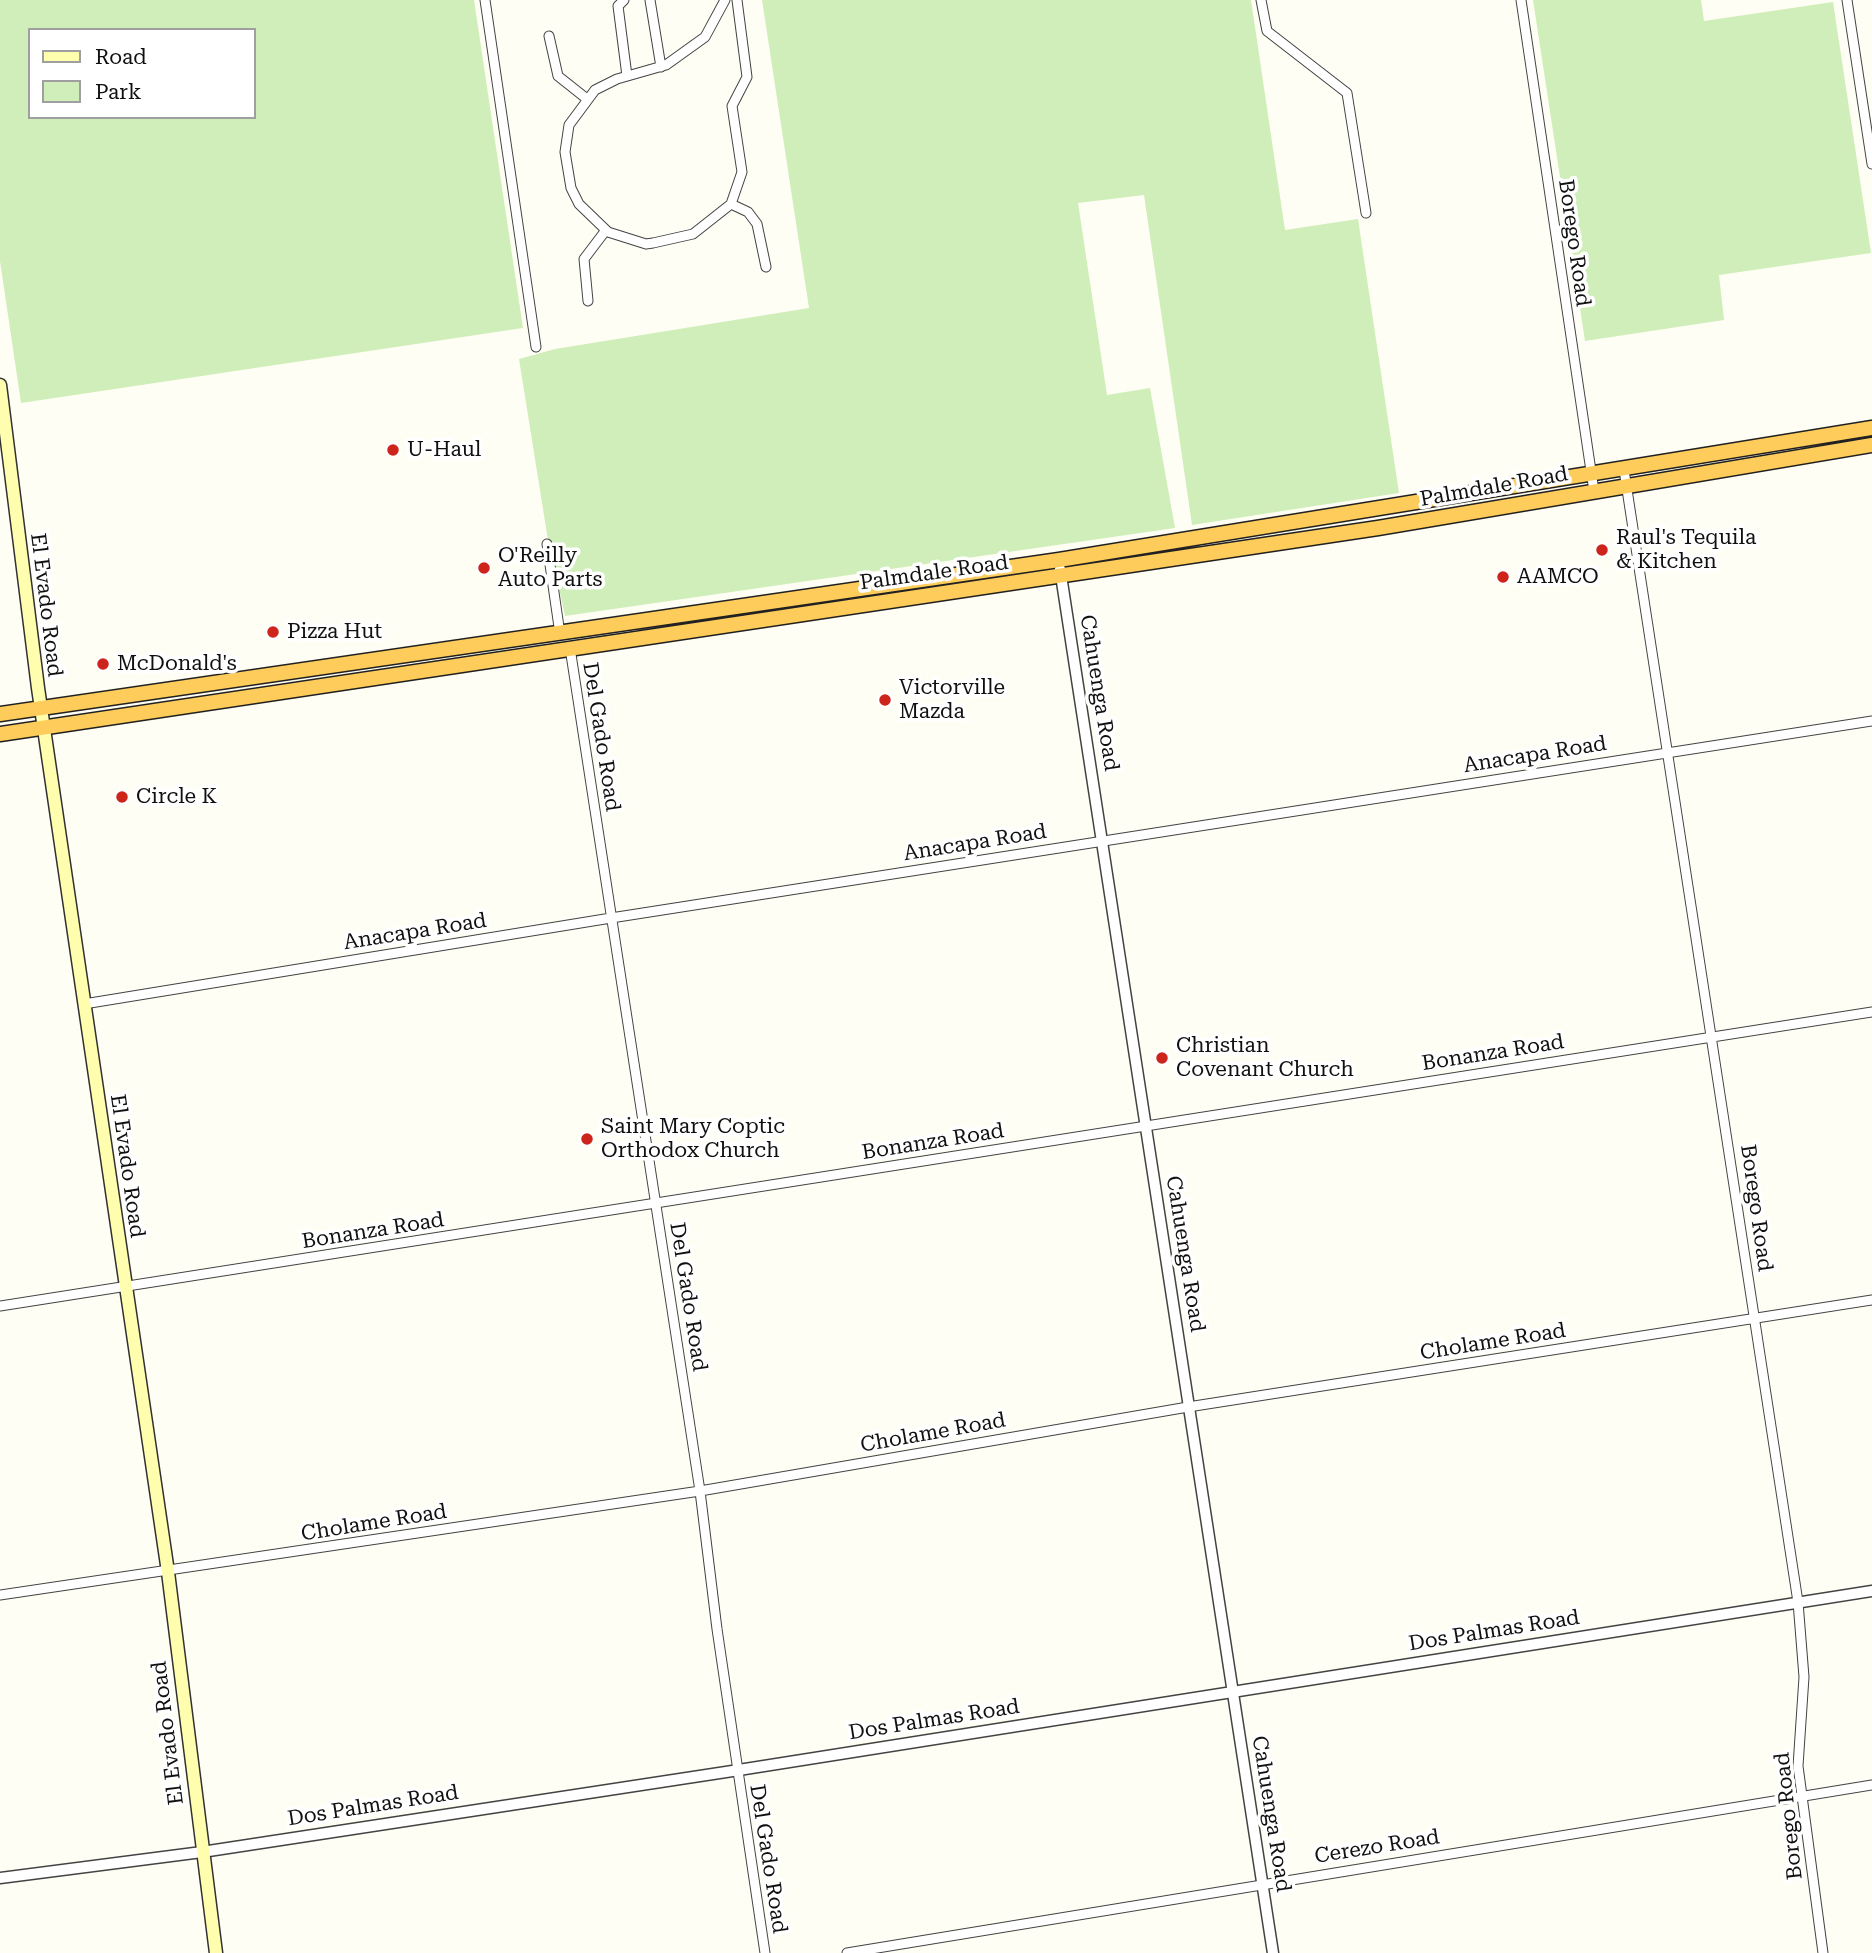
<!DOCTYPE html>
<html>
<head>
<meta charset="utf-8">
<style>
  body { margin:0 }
  #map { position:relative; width:1872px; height:1953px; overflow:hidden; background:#fffef4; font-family:"Roboto Serif",serif }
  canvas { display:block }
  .legend { position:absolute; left:28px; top:28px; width:228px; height:91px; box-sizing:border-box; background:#fff; border:2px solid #9f9f9f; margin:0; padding:9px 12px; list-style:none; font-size:21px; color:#101010 }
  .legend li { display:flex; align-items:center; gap:14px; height:35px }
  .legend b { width:35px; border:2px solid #9f9f9f }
</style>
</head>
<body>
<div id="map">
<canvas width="1872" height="1953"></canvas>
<ul class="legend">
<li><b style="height:9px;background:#fffeaf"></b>Road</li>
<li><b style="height:19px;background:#d0eeb9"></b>Park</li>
</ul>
</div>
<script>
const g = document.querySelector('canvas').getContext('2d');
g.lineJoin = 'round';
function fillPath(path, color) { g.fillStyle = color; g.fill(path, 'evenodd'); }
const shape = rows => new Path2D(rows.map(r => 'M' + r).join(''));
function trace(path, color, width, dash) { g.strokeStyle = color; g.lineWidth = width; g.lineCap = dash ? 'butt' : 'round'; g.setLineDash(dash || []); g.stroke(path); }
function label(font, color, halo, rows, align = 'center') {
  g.font = font + ' "Roboto Serif",serif'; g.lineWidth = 7; g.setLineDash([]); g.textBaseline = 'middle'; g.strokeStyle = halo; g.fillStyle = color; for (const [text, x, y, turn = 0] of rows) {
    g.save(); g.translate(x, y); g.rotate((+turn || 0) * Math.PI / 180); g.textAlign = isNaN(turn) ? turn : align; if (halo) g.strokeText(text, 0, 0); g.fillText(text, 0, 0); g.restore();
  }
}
fillPath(shape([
  [0,0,474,0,523,328,21,403,0,261],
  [30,30,254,30,254,117,30,117],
  [762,0,1251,0,1285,230,1358,219,1399,493,1192,525,1144,195,1078,203,1107,395,1150,388,1175,528,565,616,547,534,519,359,555,349,809,308],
  [1533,0,1701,0,1704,21,1833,2,1871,253,1719,275,1724,320,1585,341]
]), '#d0eeb9');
const minor = shape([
  [485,0,536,347],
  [624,0,618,6,627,76],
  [650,0,661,67],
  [725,0,705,37,666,65,617,79,595,90,569,125,565,152,571,188,579,204,608,232,646,244,653,243,693,234,731,204,742,172,732,106,747,77,737,0],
  [1261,0,1267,31,1347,93,1366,213],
  [1521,0,1594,491],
  [1847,0,1872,164],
  [549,36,558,76,587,99],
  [731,204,748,212,757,224,766,267],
  [588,301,584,259,606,230],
  [1624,470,1798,1602,1804,1677,1798,1766,1823,1953],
  [547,544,560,634],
  [570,648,700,1491,717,1629,765,1953],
  [84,1004,611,918,1872,721],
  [0,1306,1872,1012],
  [0,1595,700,1491,1188,1407,1872,1300],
  [847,1953,1872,1785]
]);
const tertiary = shape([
  [1060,569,1273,1953],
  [0,1878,202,1852,726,1772,1872,1591]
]);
const secondary = shape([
  [0,385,38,688,168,1572,216,1953]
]);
const trunk = shape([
  [0,714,1059,560,1872,428],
  [0,734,1378,528,1872,445]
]);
trace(minor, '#434343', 11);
trace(tertiary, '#434343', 13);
trace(secondary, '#323232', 15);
trace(trunk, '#212121', 17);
trace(minor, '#fff', 9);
trace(tertiary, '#fff', 10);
trace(secondary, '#fffeaf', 12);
trace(trunk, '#fecc5b', 14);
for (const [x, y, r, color] of [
  [393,450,7,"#cd241c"],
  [1602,550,7,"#cd241c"],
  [484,568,7,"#cd241c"],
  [1503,577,7,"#cd241c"],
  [273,632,7,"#cd241c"],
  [103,664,7,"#cd241c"],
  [885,700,7,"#cd241c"],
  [122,797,7,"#cd241c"],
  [1162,1058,7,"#cd241c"],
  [587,1139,7,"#cd241c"]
]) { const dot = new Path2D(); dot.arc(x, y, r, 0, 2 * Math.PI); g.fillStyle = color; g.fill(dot); trace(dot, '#fff', 2.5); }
label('21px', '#101010', '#fff', [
  ["Borego Road",1574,243,82],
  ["Palmdale Road",1494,487,-10],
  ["Palmdale Road",934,573,-8],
  ["El Evado Road",46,605,83],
  ["Cahuenga Road",1099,693,81],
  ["Del Gado Road",601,737,81],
  ["Anacapa Road",1535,755,-9],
  ["Anacapa Road",975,843,-9],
  ["Anacapa Road",415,932,-9],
  ["Bonanza Road",1493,1053,-9],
  ["Bonanza Road",933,1142,-9],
  ["El Evado Road",127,1166,82],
  ["Borego Road",1756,1208,82],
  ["Bonanza Road",373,1231,-9],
  ["Cahuenga Road",1185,1254,81],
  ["Del Gado Road",688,1297,81],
  ["Cholame Road",1493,1342,-9],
  ["Cholame Road",933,1433,-10],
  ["Cholame Road",374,1523,-9],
  ["Dos Palmas Road",1494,1631,-9],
  ["Dos Palmas Road",934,1720,-9],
  ["El Evado Road",168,1733,-97],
  ["Dos Palmas Road",373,1806,-9],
  ["Cahuenga Road",1271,1814,81],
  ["Borego Road",1789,1816,-96],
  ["Cerezo Road",1377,1847,-9],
  ["Del Gado Road",768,1859,81]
]);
label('21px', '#101010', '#fff', [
  ["U-Haul",407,450],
  ["Raul's Tequila",1616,538],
  ["& Kitchen",1616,562],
  ["O'Reilly",498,556],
  ["Auto Parts",498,580],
  ["AAMCO",1517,577],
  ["Pizza Hut",287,632],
  ["McDonald's",117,664],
  ["Victorville",899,688],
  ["Mazda",899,712],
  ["Circle K",136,797],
  ["Christian",1176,1046],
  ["Covenant Church",1176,1070],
  ["Saint Mary Coptic",601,1127],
  ["Orthodox Church",601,1151]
], 'left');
</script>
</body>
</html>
